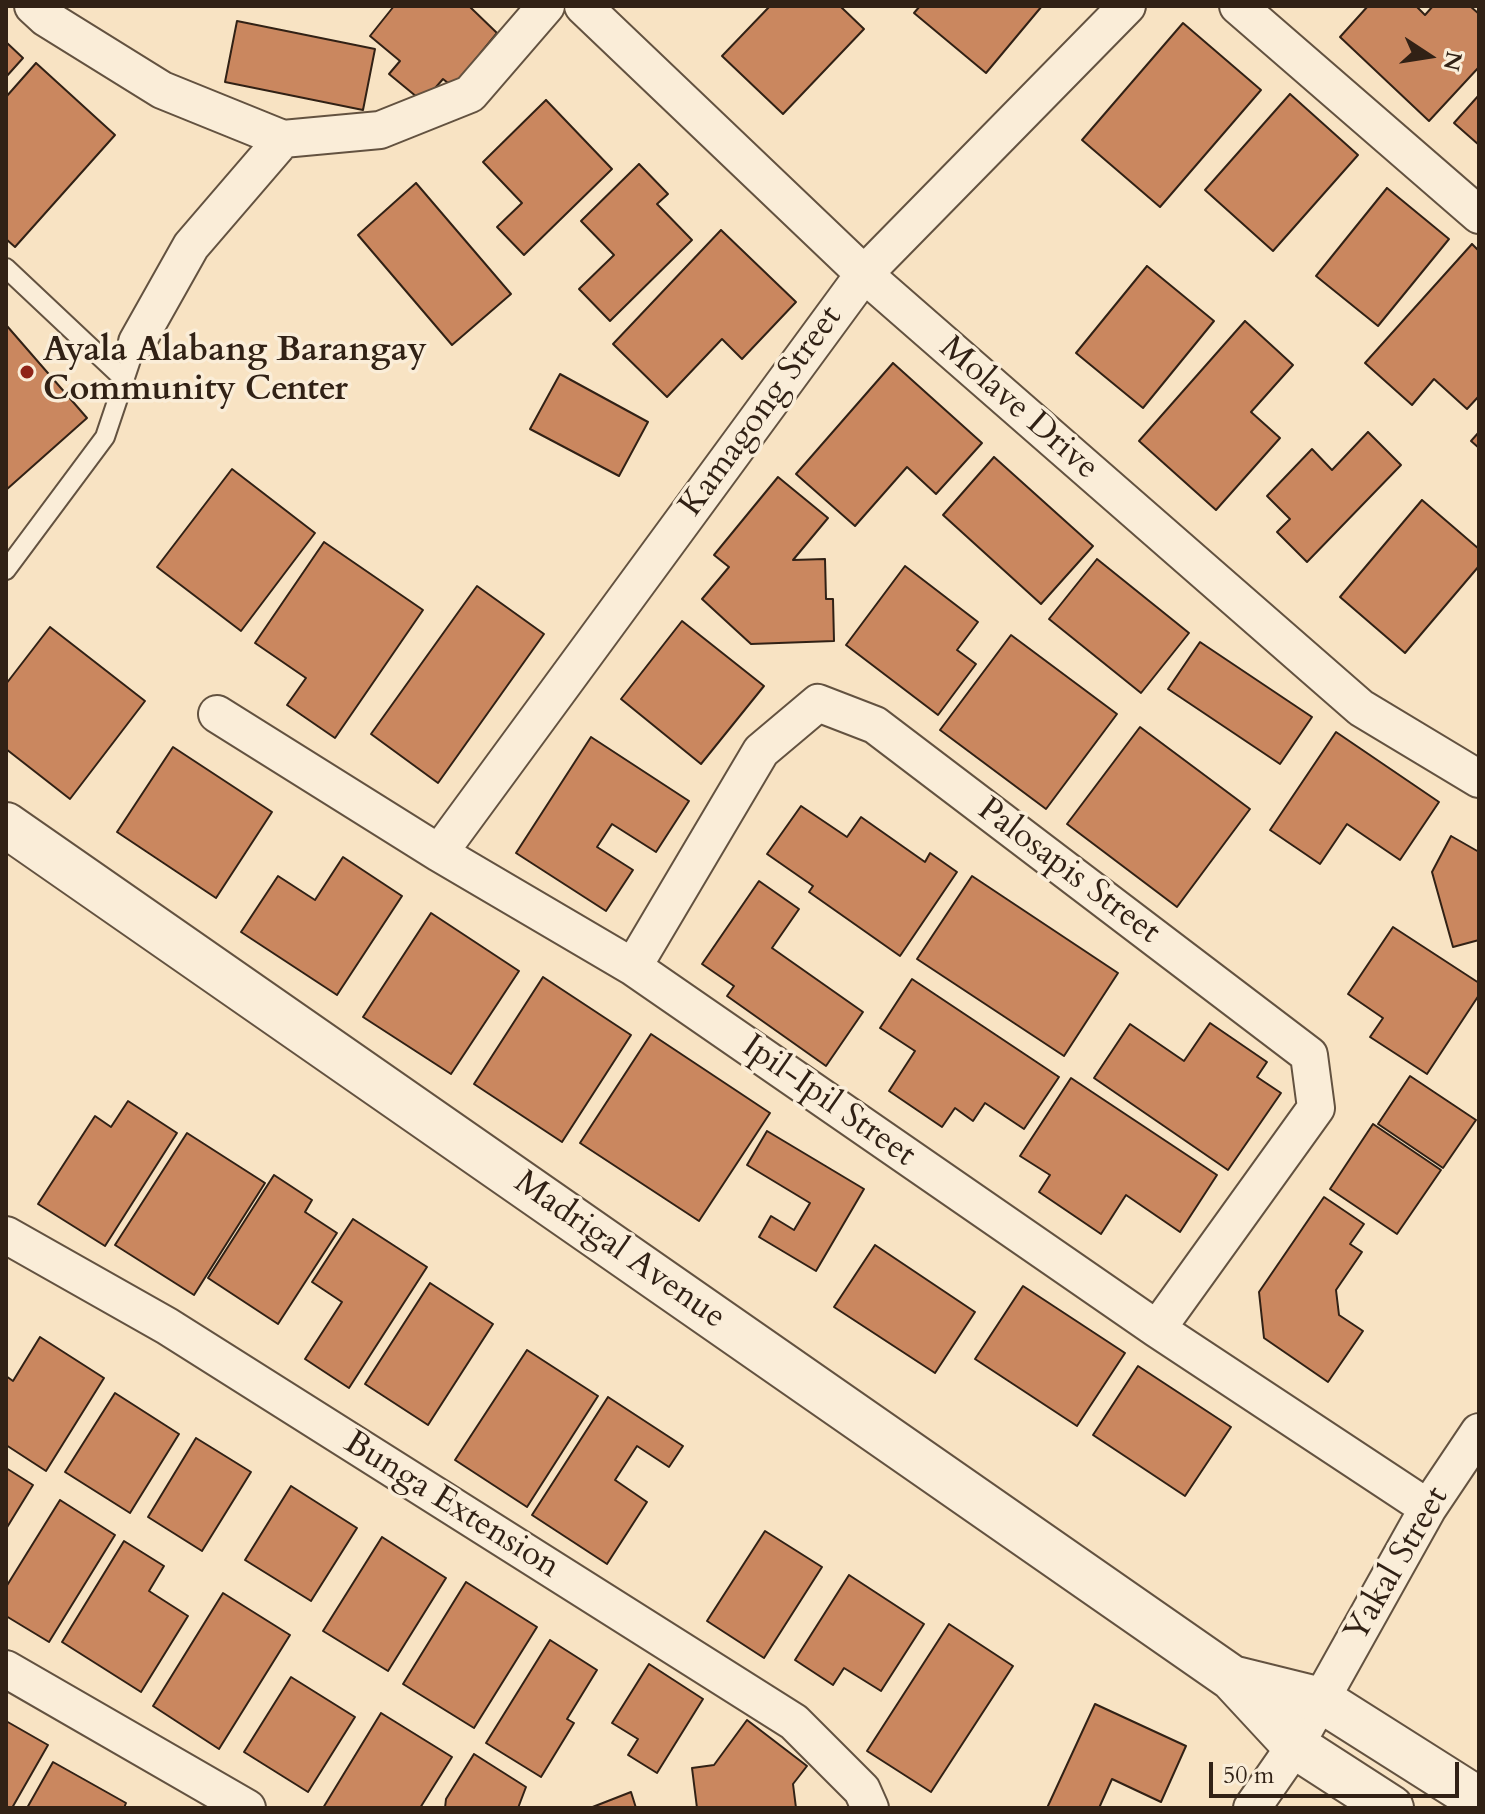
<!DOCTYPE html>
<html>
<head>
<meta charset="utf-8">
<style>
  body { margin:0 }
  #map { position:relative; width:1485px; height:1814px; overflow:hidden; background:#f8e3c3; font-family:Cardo,serif }
  canvas { display:block }
  .frame { position:absolute; inset:0; border:8px solid #312115; pointer-events:none }
  .north { position:absolute; left:1389px; top:16px; width:80px; height:80px; -webkit-text-stroke:6px #faedd8; paint-order:stroke; rotate:102deg; font-size:22px; font-weight:700; line-height:32px; text-align:center; color:#312115 }
  .north::after { content:''; display:block; margin:auto; width:28px; height:36px; background:#312115; clip-path:polygon(50% 0,100% 100%,50% 72%,0 100%) }
  .scale { position:absolute; left:1209px; top:1762px; width:250px; height:36px; box-sizing:border-box; border:4px solid #312115; border-top:0; padding-left:10px; font-size:24px; line-height:28px; white-space:nowrap; color:#312115; -webkit-text-stroke:6px #faedd8; paint-order:stroke }
</style>
</head>
<body>
<div id="map">
<canvas width="1485" height="1814"></canvas>
<div class="frame"></div>
<div class="north">N</div>
<div class="scale">50 m</div>
</div>
<script>
const g = document.querySelector('canvas').getContext('2d');
g.lineJoin = 'round';
function fillPath(path, color) { g.fillStyle = color; g.fill(path, 'evenodd'); }
const shape = rows => new Path2D(rows.map(r => 'M' + r).join(''));
function trace(path, color, width, dash) { g.strokeStyle = color; g.lineWidth = width; g.lineCap = dash ? 'butt' : 'round'; g.setLineDash(dash || []); g.stroke(path); }
function label(font, color, halo, rows, align = 'center') {
  g.font = font + ' Cardo,serif'; g.lineWidth = 7; g.setLineDash([]); g.textBaseline = 'middle'; g.strokeStyle = halo; g.fillStyle = color; for (const [text, x, y, turn = 0] of rows) {
    g.save(); g.translate(x, y); g.rotate((+turn || 0) * Math.PI / 180); g.textAlign = isNaN(turn) ? turn : align; if (halo) g.strokeText(text, 0, 0); g.fillText(text, 0, 0); g.restore();
  }
}
const building = shape([
  [394,6,469,6,497,33,453,87,443,79,423,102,389,74,400,61,370,36,394,6],
  [770,6,840,6,864,29,783,114,722,56,770,6],
  [920,6,1042,6,986,73,914,13,920,6],
  [1368,6,1416,6,1425,15,1433,6,1470,6,1479,14,1479,67,1429,121,1340,37,1368,6],
  [237,21,375,49,363,110,225,82,237,21],
  [1183,23,1261,90,1160,207,1082,140,1183,23],
  [6,42,23,58,6,77,6,42],
  [36,63,115,135,15,247,6,239,6,97,36,63],
  [1290,94,1358,155,1273,251,1205,190,1290,94],
  [1479,95,1479,145,1454,123,1479,95],
  [546,100,612,169,524,255,497,227,522,203,483,162,546,100],
  [639,164,668,194,657,204,692,240,610,321,579,289,614,255,581,221,639,164],
  [416,183,511,294,452,345,358,235,416,183],
  [1387,188,1449,239,1378,326,1316,276,1387,188],
  [721,230,796,302,742,359,722,339,667,397,613,344,721,230],
  [1472,244,1479,251,1479,396,1467,409,1434,379,1412,405,1365,363,1472,244],
  [1147,266,1214,321,1143,408,1076,353,1147,266],
  [1245,321,1293,365,1251,412,1280,438,1216,510,1139,441,1245,321],
  [7,326,87,418,6,490,6,327,7,326],
  [893,363,982,443,936,494,907,467,855,526,796,474,893,363],
  [560,374,648,422,619,476,530,429,560,374],
  [1368,432,1401,465,1307,562,1277,532,1290,519,1267,496,1312,449,1332,470,1368,432],
  [1479,432,1479,448,1471,441,1479,432],
  [994,457,1093,546,1041,604,943,515,994,457],
  [232,469,315,533,241,631,157,567,232,469],
  [778,477,828,518,793,560,825,559,826,599,833,599,834,641,751,644,702,599,729,567,714,555,778,477],
  [1422,500,1479,549,1479,566,1405,653,1340,597,1422,500],
  [324,542,423,610,335,738,287,705,306,678,255,643,324,542],
  [1097,559,1189,633,1141,693,1049,619,1097,559],
  [905,566,978,622,957,650,976,664,938,715,846,645,905,566],
  [477,586,544,634,438,783,371,734,477,586],
  [682,621,764,686,701,764,621,699,682,621],
  [50,627,145,701,70,799,6,749,6,684,50,627],
  [1011,635,1117,714,1046,809,940,730,1011,635],
  [1200,642,1312,717,1280,764,1168,689,1200,642],
  [1140,727,1250,809,1177,907,1067,824,1140,727],
  [1336,732,1439,802,1400,860,1347,824,1320,864,1270,830,1336,732],
  [591,737,689,801,656,852,612,824,597,847,633,870,606,911,516,853,591,737],
  [173,747,272,812,216,898,117,832,173,747],
  [801,806,847,837,861,817,925,862,930,853,957,872,900,956,809,892,813,886,767,854,801,806],
  [1451,836,1479,852,1479,940,1453,947,1432,872,1451,836],
  [343,857,402,896,337,995,241,932,278,876,315,900,343,857],
  [972,876,1118,973,1064,1056,917,959,972,876],
  [759,881,799,909,772,948,863,1012,826,1066,727,996,734,986,702,964,759,881],
  [431,913,519,971,451,1074,363,1017,431,913],
  [1393,927,1479,983,1479,995,1427,1074,1370,1037,1383,1018,1348,994,1393,927],
  [543,977,631,1035,562,1142,474,1084,543,977],
  [912,979,1059,1077,1024,1129,985,1103,973,1121,955,1108,942,1127,889,1091,915,1051,880,1028,912,979],
  [1210,1023,1267,1062,1257,1077,1281,1093,1228,1170,1094,1078,1130,1024,1184,1061,1210,1023],
  [651,1034,770,1113,699,1221,580,1143,651,1034],
  [1410,1076,1476,1120,1443,1168,1378,1124,1410,1076],
  [1071,1078,1217,1175,1180,1232,1126,1195,1101,1234,1039,1192,1050,1175,1020,1156,1071,1078],
  [128,1101,177,1133,105,1246,38,1204,95,1116,111,1127,128,1101],
  [1373,1124,1441,1170,1397,1234,1330,1189,1373,1124],
  [767,1131,864,1189,816,1271,759,1237,771,1216,794,1230,810,1203,747,1165,767,1131],
  [187,1133,265,1183,194,1295,115,1245,187,1133],
  [274,1175,312,1200,305,1212,337,1233,278,1324,208,1278,274,1175],
  [1324,1197,1364,1224,1350,1244,1362,1252,1336,1290,1339,1315,1363,1331,1328,1382,1264,1338,1259,1292,1324,1197],
  [353,1219,427,1267,349,1388,305,1359,342,1302,312,1282,353,1219],
  [875,1245,975,1312,935,1373,834,1307,875,1245],
  [430,1283,493,1324,428,1425,365,1384,430,1283],
  [1023,1286,1125,1353,1077,1426,975,1359,1023,1286],
  [40,1337,104,1378,46,1471,6,1445,6,1376,13,1381,40,1337],
  [527,1350,598,1396,527,1507,455,1460,527,1350],
  [1138,1366,1231,1427,1185,1496,1093,1435,1138,1366],
  [115,1393,179,1434,130,1513,65,1472,115,1393],
  [608,1397,683,1446,669,1467,637,1446,615,1480,647,1502,607,1564,532,1515,608,1397],
  [196,1438,251,1472,202,1551,148,1517,196,1438],
  [6,1468,33,1485,6,1529,6,1468],
  [291,1486,357,1528,311,1601,245,1560,291,1486],
  [60,1500,115,1535,49,1642,6,1616,6,1587,60,1500],
  [765,1531,822,1567,764,1658,707,1621,765,1531],
  [382,1537,446,1578,388,1671,323,1631,382,1537],
  [124,1541,164,1566,149,1591,188,1616,141,1692,62,1642,124,1541],
  [849,1575,924,1624,881,1691,844,1668,833,1685,795,1660,849,1575],
  [466,1582,537,1627,474,1728,403,1684,466,1582],
  [223,1593,290,1635,219,1749,153,1706,223,1593],
  [949,1624,1013,1666,931,1792,867,1751,949,1624],
  [550,1640,597,1670,567,1719,574,1723,541,1777,486,1743,550,1640],
  [649,1664,703,1699,657,1773,628,1755,638,1739,612,1723,649,1664],
  [291,1677,355,1717,308,1792,244,1752,291,1677],
  [1095,1704,1186,1746,1161,1802,1112,1779,1099,1808,1047,1808,1095,1704],
  [381,1713,452,1757,420,1808,323,1808,381,1713],
  [747,1720,807,1766,793,1784,796,1808,697,1808,692,1768,714,1765,747,1720],
  [6,1721,48,1745,12,1808,6,1808,6,1721],
  [474,1754,526,1787,518,1808,445,1808,446,1799,474,1754],
  [53,1762,126,1803,124,1808,27,1808,53,1762],
  [631,1792,636,1808,590,1808,631,1792]
]);
fillPath(building, '#ca875f');
trace(building, '#312115', 2);
const service = shape([
  [6,268,125,380],
  [6,570,105,437,137,342]
]);
const minor = shape([
  [33,6,46,18,162,90,283,139,380,130,470,94,546,6],
  [583,6,864,274,1361,708,1479,779],
  [1238,6,1479,215],
  [137,342,191,246,283,139],
  [217,714,439,853,633,967,1157,1329,1428,1508],
  [439,853,864,274,1127,6],
  [633,967,761,751,818,703,875,725,1309,1055,1316,1108,1157,1329],
  [6,1235,167,1326,794,1722,862,1790,870,1808],
  [6,1669,247,1808],
  [1252,1808,1295,1746,1428,1508,1479,1432]
]);
const tertiary = shape([
  [6,825,1232,1678,1295,1746,1391,1808],
  [1232,1678,1321,1700,1479,1800]
]);
trace(service, '#635240', 22);
trace(minor, '#635240', 40);
trace(tertiary, '#635240', 48);
trace(service, '#faedd8', 18);
trace(minor, '#faedd8', 36);
trace(tertiary, '#faedd8', 44);
for (const [x, y, r, color] of [
  [27,372,8,"#8f2418"]
]) { const dot = new Path2D(); dot.arc(x, y, r, 0, 2 * Math.PI); g.fillStyle = color; g.fill(dot); trace(dot, '#faedd8', 3); }
label('bold 34px', '#312115', '#faedd8', [
  ["Ayala Alabang Barangay",43,352],
  ["Community Center",43,391]
], 'left');
label('34px', '#312115', '#faedd8', [
  ["Molave Drive",1018,409,41],
  ["Kamagong Street",762,412,-54],
  ["Palosapis Street",1068,872,37],
  ["Ipil-Ipil Street",828,1102,35],
  ["Madrigal Avenue",619,1251,35],
  ["Bunga Extension",451,1506,32],
  ["Yakal Street",1398,1565,-60]
]);
</script>
</body>
</html>
